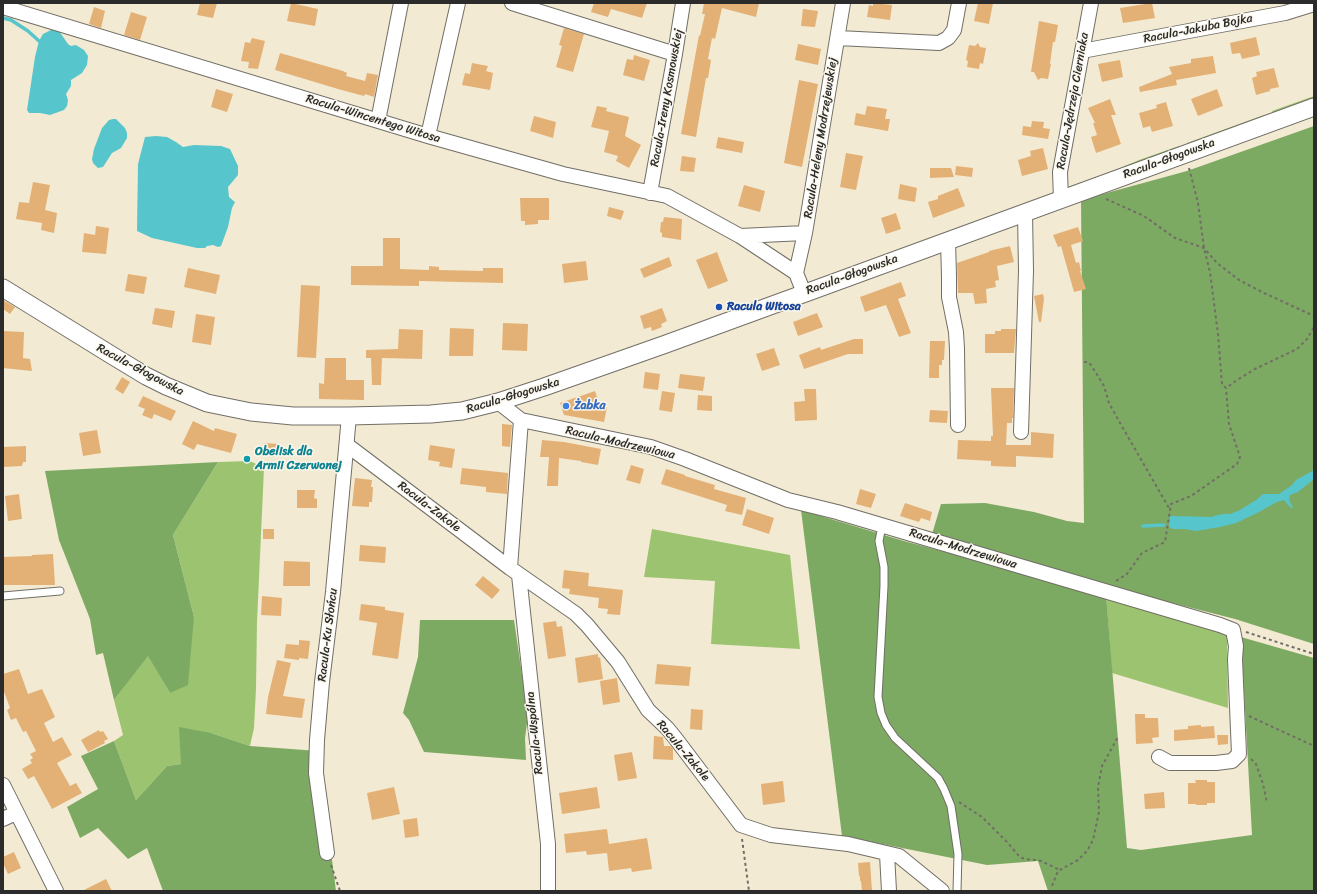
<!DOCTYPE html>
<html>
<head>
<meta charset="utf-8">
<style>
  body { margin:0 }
  #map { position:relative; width:1317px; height:894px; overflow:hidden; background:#f3ead3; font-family:Sriracha,sans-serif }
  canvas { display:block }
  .frame { position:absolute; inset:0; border:4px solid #2b2b2b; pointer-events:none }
</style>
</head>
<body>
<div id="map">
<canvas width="1317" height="894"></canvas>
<div class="frame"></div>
</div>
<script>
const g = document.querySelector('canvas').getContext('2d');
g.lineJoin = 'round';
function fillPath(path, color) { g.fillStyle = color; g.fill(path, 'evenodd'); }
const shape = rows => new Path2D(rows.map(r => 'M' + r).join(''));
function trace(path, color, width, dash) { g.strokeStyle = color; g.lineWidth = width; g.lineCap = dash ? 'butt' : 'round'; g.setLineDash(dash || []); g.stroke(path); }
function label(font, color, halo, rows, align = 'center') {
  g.font = font + ' Sriracha,sans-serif'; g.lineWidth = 3; g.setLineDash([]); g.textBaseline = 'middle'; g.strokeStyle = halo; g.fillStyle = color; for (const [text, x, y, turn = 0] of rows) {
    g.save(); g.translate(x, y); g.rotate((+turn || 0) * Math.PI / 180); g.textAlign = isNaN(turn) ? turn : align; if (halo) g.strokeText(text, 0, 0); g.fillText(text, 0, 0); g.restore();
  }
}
fillPath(shape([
  [1314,96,1314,99,1275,114,1273,113,1272,111],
  [1264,115,1263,117,1189,145,1187,143],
  [1179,146,1178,149,1112,173,1113,171,1139,160],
  [250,461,264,468,257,622,256,689,254,728,250,746,211,733,181,764,167,766,136,800,114,741,123,735,114,700,148,655,170,693,194,617,173,535,218,462],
  [652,529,790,555,800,649,711,644,715,581,644,577],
  [1106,595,1227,633,1228,708,1112,673]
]), '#9cc470');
fillPath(shape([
  [1314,126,1314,644,1235,619,930,541,941,504,985,503,1034,512,1067,521,1084,523,1081,200,1187,171],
  [218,462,173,535,194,617,188,685,170,693,148,656,114,700,103,653,96,655,90,619,59,540,45,471],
  [801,510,904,541,1106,595,1127,848,1141,850,1252,835,1241,637,1314,658,1314,891,1048,891,1038,861,987,865,842,836],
  [420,620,514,620,528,716,525,738,526,760,424,752,409,720,403,713,418,657],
  [179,727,211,733,250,746,318,751,336,891,163,891,147,848,128,859,98,828,80,838,67,807,98,789,81,756,114,741,136,800,167,766,181,764]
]), '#7daa62');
fillPath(shape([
  [53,29,59,31,68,44,71,46,76,45,84,50,88,56,87,65,82,73,71,80,71,86,66,94,68,100,67,106,64,110,50,115,40,113,29,113,27,110,35,57,39,41,43,34],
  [113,119,116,119,125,128,127,133,127,138,121,148,112,153,103,167,98,168,93,163,92,159,94,149,102,128,109,120],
  [156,136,167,137,176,142,183,147,194,145,221,146,230,149,238,166,238,175,228,187,229,197,235,202,232,208,228,227,221,246,218,247,213,245,207,246,205,248,197,248,152,238,137,231,138,164,145,137],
  [1314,470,1314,479,1298,492,1290,495,1289,500,1293,508,1291,508,1284,500,1277,502,1257,513,1236,523,1220,527,1196,531,1185,529,1173,529,1169,527,1170,516,1211,517,1222,514,1230,514,1240,510,1256,500,1263,494,1279,494,1292,485,1296,480]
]), '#57c5cc');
trace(shape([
  [3,18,11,20,28,31,39,41],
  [1143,526,1164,525]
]), '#57c5cc', 3.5);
fillPath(shape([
  [200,3,217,3,213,18,197,15],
  [291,3,318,9,315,26,287,21],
  [594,3,647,3,642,18,611,9,608,17,591,12],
  [704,3,759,3,756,17,722,8,715,39,712,38,708,59,711,60,708,78,706,78,696,137,681,134,699,35,700,36,705,14,702,14],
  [873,3,892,5,890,20,867,17,869,5,873,6],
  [978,3,993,3,989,24,974,21],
  [1152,3,1155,18,1123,23,1120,8],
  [94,7,105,11,101,28,89,24],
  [803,9,818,11,815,27,801,26],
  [131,12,147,17,140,40,124,35],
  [1039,21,1058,25,1055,42,1053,42,1050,64,1051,64,1048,79,1041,78,1038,80,1034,72,1031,72],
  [564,28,584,34,573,72,556,67,562,46,559,45],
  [1256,37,1260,55,1242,59,1240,53,1232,54,1230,43],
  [252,38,265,41,258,69,248,68,249,62,241,61,245,42,250,43],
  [978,43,980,47,986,48,983,64,980,63,979,69,967,67,968,61,966,60,969,45,975,46],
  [798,44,821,49,818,65,795,60],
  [280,53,343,71,347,73,346,76,365,81,367,73,378,75,374,97,365,94,364,96,338,89,275,70],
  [634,55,650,60,644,81,623,75,627,59,633,60],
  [1213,56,1216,73,1176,80,1177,85,1140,92,1139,87,1172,74,1169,67,1191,63,1191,59],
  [1120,60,1123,77,1102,82,1098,64],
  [472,63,488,66,486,71,493,73,490,90,462,85,465,73,470,74],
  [1274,68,1279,87,1270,89,1270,91,1256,95,1252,78,1257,76,1256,72],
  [799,80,818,84,802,167,784,163],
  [216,89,233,94,227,112,211,107],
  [1217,89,1223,106,1198,116,1191,99],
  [1110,99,1116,115,1111,115,1121,144,1096,153,1091,137,1097,135,1093,123,1095,123,1088,108],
  [1166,102,1173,126,1152,132,1150,126,1143,128,1139,113,1157,108,1156,105],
  [597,106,607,108,606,111,629,117,625,136,641,145,629,168,616,161,618,156,604,152,609,131,591,127],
  [867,106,887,109,885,119,890,119,888,131,854,125,856,113,865,115],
  [534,116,556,122,553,138,530,131],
  [1032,121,1044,122,1043,128,1050,129,1048,139,1022,135,1023,126,1031,127],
  [718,137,744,142,742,153,716,148],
  [1043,148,1048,169,1022,176,1018,160,1031,156,1030,151],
  [846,153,863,156,856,190,840,187],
  [682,156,696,158,694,172,680,171],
  [956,166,973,168,972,177,955,175],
  [930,168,951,168,954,177,930,178],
  [33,182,50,185,45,210,57,213,54,233,41,230,42,223,16,219,19,202,29,203],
  [900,184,917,188,915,202,898,199],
  [744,185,765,191,760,212,738,206],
  [958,188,965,206,933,218,928,202,938,199,938,196],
  [520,198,549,198,549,220,538,220,538,224,525,225,525,221,521,221],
  [609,207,624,211,621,220,607,216],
  [896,213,901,229,886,234,881,218],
  [664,217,682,219,681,240,662,237,662,233,660,232,661,222,663,222],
  [96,226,109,228,106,254,82,252,84,233,95,235],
  [1078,227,1083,241,1071,245,1076,263,1079,262,1081,271,1080,271,1086,289,1074,292,1061,246,1058,247,1053,235],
  [383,238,400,238,400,269,429,270,429,266,439,267,439,270,483,271,483,268,503,268,503,283,419,281,419,286,351,285,351,266,383,266],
  [1010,246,1014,262,997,266,999,280,995,281,996,287,986,289,987,303,975,304,973,293,958,293,957,263,989,252,989,251],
  [717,252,728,281,708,289,696,260],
  [669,257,672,266,644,278,640,269],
  [586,261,588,280,564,283,562,264],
  [188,268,220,275,216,294,184,287],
  [128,274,147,277,144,294,125,291],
  [901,282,906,296,898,299,911,333,899,337,886,305,865,312,860,297],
  [301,285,320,286,316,358,297,357],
  [1043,294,1044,299,1041,322,1039,322,1034,296],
  [3,300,15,307,10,314,3,309],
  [155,308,175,311,172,328,152,324],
  [662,308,667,321,661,324,662,327,652,331,651,327,644,329,640,316],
  [817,313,823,327,798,336,793,322],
  [196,314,215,317,211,345,192,342],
  [503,323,528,324,527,351,502,350],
  [450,328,474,329,473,356,449,356],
  [399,329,423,330,422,359,382,358,381,385,372,385,371,358,366,358,366,350,398,349],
  [1001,329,1016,329,1014,353,985,353,985,334,995,334,995,331,1001,331],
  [3,331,24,332,23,358,30,359,32,371,3,368],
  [854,339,863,339,863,354,848,354,804,369,799,355,820,347,821,350],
  [930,341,945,341,944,360,942,360,942,365,939,365,939,378,929,378],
  [774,348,780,365,762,371,756,354],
  [325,358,346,358,346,380,364,380,364,400,319,399,319,383,324,384],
  [645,372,660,374,658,390,643,388],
  [680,374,705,377,703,391,678,388],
  [122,377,130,382,123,394,115,389],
  [991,388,1014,388,1013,418,1012,418,1012,423,1007,423,1006,445,1031,445,1031,432,1054,434,1053,458,1016,456,1016,467,991,466,991,461,957,459,958,440,991,441,991,436,993,436],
  [804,389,816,389,817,420,795,421,794,402,805,401],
  [595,391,600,406,607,407,604,422,564,415,560,403],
  [662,391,675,393,672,412,659,410],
  [698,395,712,396,712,411,697,410],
  [143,396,176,411,171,421,154,414,152,419,142,415,145,409,138,406],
  [930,410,948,411,947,423,929,422],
  [193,421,214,431,215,428,237,434,231,453,197,444,194,450,182,444],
  [502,424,512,425,510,447,502,446],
  [97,430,101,453,83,456,79,433],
  [542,440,564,442,601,449,598,465,581,462,581,461,559,458,558,486,547,486,549,457,540,457],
  [264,443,280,444,279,453,263,452],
  [430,445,455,449,452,468,439,466,440,462,428,460],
  [26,446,26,462,23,462,22,466,3,467,3,447],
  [631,465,644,469,640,484,626,480],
  [462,468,508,473,507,494,486,492,486,487,460,484],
  [666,469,685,475,685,476,715,485,714,489,746,498,742,515,725,511,727,505,661,484],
  [355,478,372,480,371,487,373,487,372,502,369,502,369,507,352,506],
  [860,489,876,494,871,508,856,504],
  [297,490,315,490,314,498,317,499,317,508,297,508],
  [19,494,22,519,8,521,5,496],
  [905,503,932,512,930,521,921,518,919,522,900,516],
  [747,509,774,518,769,534,742,525],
  [263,529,274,529,274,539,263,539],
  [360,545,386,547,385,563,359,561],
  [53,554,55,585,3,585,3,557,32,556,32,555],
  [284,561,310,562,310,586,283,586],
  [564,570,589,573,588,586,623,590,620,615,607,614,608,609,598,608,599,598,569,594,570,589,562,588],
  [483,576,500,590,492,599,475,585],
  [262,596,282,598,281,616,261,615],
  [361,604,385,607,385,610,404,613,398,659,372,655,377,623,359,620],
  [556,621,557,627,562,626,566,656,548,659,543,623],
  [299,640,310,641,308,659,299,658,299,660,284,658,286,644,299,645],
  [598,654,598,658,600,657,603,679,578,683,575,658],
  [277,660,291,663,283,696,305,699,302,718,266,714,268,697],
  [657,664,691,667,689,686,655,684],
  [19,669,28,694,42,689,55,717,44,723,53,742,62,737,72,755,57,763,70,786,76,783,82,793,52,809,34,776,28,779,22,769,32,763,30,760,33,758,30,754,36,751,26,731,23,732,16,718,11,720,7,710,10,708,3,689,3,674],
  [617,678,620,702,603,705,600,681],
  [691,709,703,710,702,730,690,729],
  [1135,714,1145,714,1145,718,1158,718,1159,737,1152,738,1153,743,1136,744],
  [1201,725,1201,727,1214,726,1215,738,1174,741,1174,730,1188,729,1188,726],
  [99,730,100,732,103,731,108,739,104,741,105,743,88,752,81,740],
  [1217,735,1228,735,1228,744,1218,745],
  [654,736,663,737,664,746,671,746,673,749,673,760,653,759],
  [632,752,637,778,618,781,614,755],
  [1195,780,1207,780,1207,782,1215,782,1215,803,1207,803,1207,805,1196,805,1196,804,1188,804,1188,783,1196,783],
  [783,781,785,802,763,805,761,784],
  [394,787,400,814,372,820,367,793],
  [597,787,600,808,562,814,559,793],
  [1164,792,1165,808,1145,809,1144,794],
  [417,818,419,836,405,838,403,820],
  [607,829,609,844,647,838,652,869,632,872,631,868,609,871,607,853,587,855,586,851,566,853,564,834],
  [14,852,21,868,8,874,3,863,3,857],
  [870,862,872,891,862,891,861,881,860,881,860,876,859,876,858,863],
  [106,879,112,891,82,891]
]), '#e3b175');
const service = shape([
  [882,526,879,541,884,567,884,586,878,697,881,713,886,725,895,738,938,778,944,789,951,806,958,854,957,891],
  [3,596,60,591]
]);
const minor = shape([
  [512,3,675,54],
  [3,7,428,136,563,174,667,196,740,236,796,273,804,293],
  [838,38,939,43,948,38,954,30,959,3],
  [1082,51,1285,13,1314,4],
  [378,121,401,3],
  [428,136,458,3],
  [650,193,675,54,683,3],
  [1061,199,1060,172,1091,3],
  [740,236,805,233],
  [948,240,949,277,949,297,956,332,957,349,958,425],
  [796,273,805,233,843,3],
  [498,402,521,420,651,447,685,459,788,500,837,512,928,539,1220,625,1233,630,1236,646,1235,659,1239,754,1232,761,1216,763,1170,763,1159,757],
  [1021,432,1026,271,1025,213],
  [347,445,510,568,576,614,587,625,618,662,648,710,667,728,676,739,741,825,771,835,848,844,899,856,942,891],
  [510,568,521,420],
  [519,575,548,844,548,891],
  [3,785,56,891],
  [3,819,16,813],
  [327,853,316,773,317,740,322,682,333,592,349,416],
  [887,854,889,891]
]);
const tertiary = shape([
  [3,288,113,356,146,376,166,386,207,403,251,412,293,416,349,416,431,414,462,411,498,402,544,387,666,344,1314,107]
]);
trace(service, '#716e66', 9);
trace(minor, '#716e66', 16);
trace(tertiary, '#716e66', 19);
trace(shape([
  [1189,168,1198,203,1204,248,1210,272,1218,334,1222,384,1226,388,1237,380,1255,369,1297,349,1307,339,1314,327],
  [1106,199,1144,216,1175,238,1204,248,1217,263,1239,280,1264,293,1314,316],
  [1084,362,1088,362,1091,365,1098,376,1104,386,1109,403,1120,423,1169,508],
  [1116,581,1127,574,1142,553,1165,542,1171,504,1191,496,1237,464,1240,457,1229,424,1226,388],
  [1246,632,1314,654],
  [1249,716,1314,746],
  [1251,759,1256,764,1263,784,1267,803],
  [959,802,982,817,1007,842,1019,856,1024,859,1036,860,1041,861,1060,870],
  [742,839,749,891],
  [331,865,340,891],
  [1052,886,1058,871,1078,860,1087,851,1093,840,1099,812,1098,787,1102,766,1118,737]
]), '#716e66', 2, [3, 3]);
trace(service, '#fff', 7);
trace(minor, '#fff', 14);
trace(tertiary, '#fff', 17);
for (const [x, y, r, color] of [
  [719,307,4,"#1a4fb4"],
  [566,406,4,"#3f7fe0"],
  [247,459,4,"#0f9aa8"]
]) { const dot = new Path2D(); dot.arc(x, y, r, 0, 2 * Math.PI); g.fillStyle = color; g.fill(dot); trace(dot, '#fbf7ec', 1.5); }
label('12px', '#2b2b2b', '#fbf7ec', [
  ["Racula-Jakuba Bojka",1198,29,-11],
  ["Racula-Ireny Kosmowskiej",667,98,-80],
  ["Racula-Jędrzeja Cierniaka",1073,101,-80],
  ["Racula-Wincentego Witosa",373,119,17],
  ["Racula-Heleny Modrzejewskiej",821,138,-81],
  ["Racula-Głogowska",1169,159,-20],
  ["Racula-Głogowska",852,275,-20],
  ["Racula-Głogowska",140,370,28],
  ["Racula-Głogowska",513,396,-17],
  ["Racula-Modrzewiowa",620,443,13],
  ["Racula-Zakole",429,507,37],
  ["Racula-Modrzewiowa",963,549,17],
  ["Racula-Ku Słońcu",328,635,-83],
  ["Racula-Wspólna",535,733,-96],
  ["Racula-Zakole",683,751,50]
]);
label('bold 12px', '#164399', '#fbf7ec', [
  ["Racula Witosa",727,307]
], 'left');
label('bold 12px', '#366cbe', '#fbf7ec', [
  ["Żabka",574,406]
], 'left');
label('bold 12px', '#0d838f', '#fbf7ec', [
  ["Obelisk dla",255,452],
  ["Armii Czerwonej",255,466]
], 'left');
</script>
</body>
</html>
